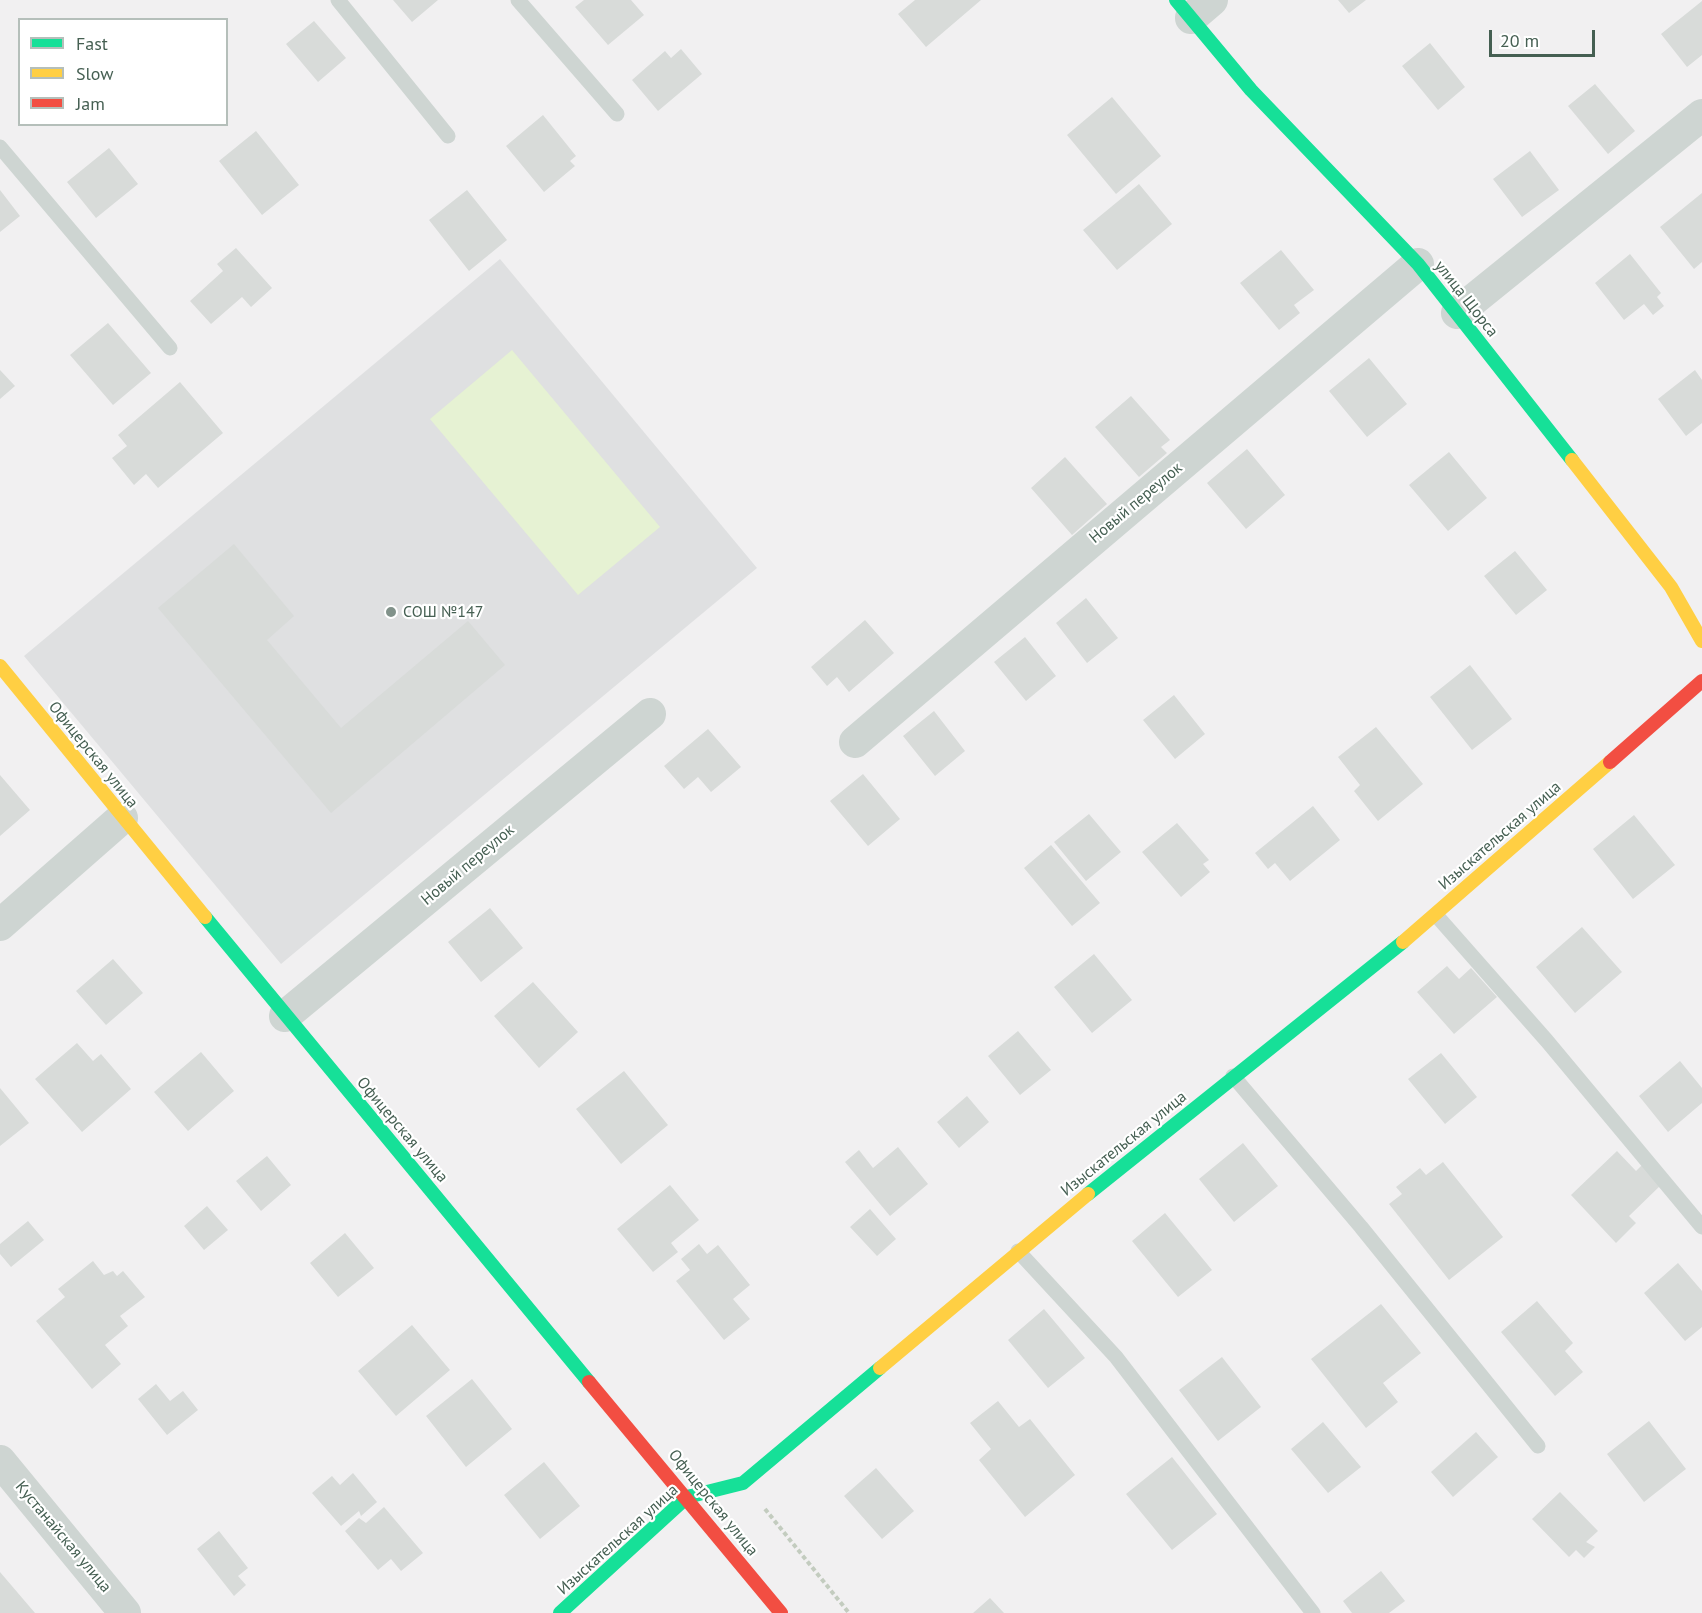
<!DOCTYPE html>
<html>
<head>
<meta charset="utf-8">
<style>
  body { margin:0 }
  #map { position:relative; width:1702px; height:1613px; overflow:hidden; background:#f1f0f1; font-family:"PT Sans",sans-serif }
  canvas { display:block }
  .legend { position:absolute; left:18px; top:18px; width:210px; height:108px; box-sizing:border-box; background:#fff; border:2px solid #b5bfba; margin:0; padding:8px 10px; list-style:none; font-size:18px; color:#455f52 }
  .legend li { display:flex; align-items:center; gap:12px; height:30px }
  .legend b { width:30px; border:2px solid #b5bfba }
  .scale { position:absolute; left:1489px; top:30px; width:106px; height:27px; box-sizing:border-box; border:3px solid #455f52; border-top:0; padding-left:8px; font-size:18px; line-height:21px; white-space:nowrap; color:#455f52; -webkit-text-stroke:4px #fff; paint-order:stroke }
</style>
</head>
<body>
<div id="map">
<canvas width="1702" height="1613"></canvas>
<ul class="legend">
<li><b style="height:8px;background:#16e098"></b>Fast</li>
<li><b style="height:8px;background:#ffcf43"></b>Slow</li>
<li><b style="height:8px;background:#f24e42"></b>Jam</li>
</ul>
<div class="scale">20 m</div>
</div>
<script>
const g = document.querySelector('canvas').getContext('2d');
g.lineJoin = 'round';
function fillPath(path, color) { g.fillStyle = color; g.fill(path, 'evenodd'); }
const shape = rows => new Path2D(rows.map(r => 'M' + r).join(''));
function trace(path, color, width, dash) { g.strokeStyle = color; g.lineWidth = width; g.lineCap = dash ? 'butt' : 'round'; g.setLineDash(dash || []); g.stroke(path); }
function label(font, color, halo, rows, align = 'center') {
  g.font = font + ' "PT Sans",sans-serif'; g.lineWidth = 4.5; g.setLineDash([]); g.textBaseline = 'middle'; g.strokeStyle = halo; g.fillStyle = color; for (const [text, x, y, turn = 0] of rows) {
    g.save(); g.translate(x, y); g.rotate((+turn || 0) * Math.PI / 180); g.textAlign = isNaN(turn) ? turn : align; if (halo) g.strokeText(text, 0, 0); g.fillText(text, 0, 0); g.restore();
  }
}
fillPath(shape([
  [500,259,757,568,281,964,24,656]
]), '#dfe0e1');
fillPath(shape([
  [512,350,660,527,578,595,430,419]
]), '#e6f2d3');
fillPath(shape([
  [393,0,438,0,412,22],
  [584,0,631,0,644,15,608,45,575,7],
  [915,0,981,0,926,47,898,14],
  [1338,0,1366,0,1349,13],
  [1702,1,1702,55,1687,67,1661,34],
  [314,21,346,58,318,82,286,44],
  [1430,43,1465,87,1438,110,1402,66],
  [681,49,702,74,658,111,632,80,665,51,671,58],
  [1595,84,1635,131,1608,154,1568,106],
  [1112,97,1161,156,1116,194,1067,135],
  [543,115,576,156,570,161,575,166,544,192,506,146],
  [256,131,299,185,262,215,219,161],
  [109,148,138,184,96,218,67,182],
  [1530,151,1559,190,1522,217,1493,179],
  [1139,184,1172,224,1117,270,1083,230],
  [0,190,20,216,0,232],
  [467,190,507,240,469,271,429,220],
  [1702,193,1702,262,1694,269,1660,227],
  [236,248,272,288,251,307,242,297,211,324,190,301,223,271,217,264],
  [1281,250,1314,290,1294,305,1300,313,1279,330,1240,283],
  [1630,254,1661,293,1657,297,1664,306,1653,315,1644,304,1624,320,1595,283],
  [108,323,151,373,113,405,70,355],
  [1369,358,1407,404,1367,437,1329,391],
  [0,370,15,386,0,399],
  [1695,370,1702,380,1702,423,1686,436,1658,399],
  [180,382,223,433,158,488,146,474,134,485,112,458,127,446,118,435],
  [1131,396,1170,440,1161,447,1167,453,1139,477,1095,427],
  [1247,449,1285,495,1246,529,1207,483],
  [1449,452,1487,498,1448,531,1409,485],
  [1065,457,1107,504,1072,535,1031,488],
  [234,544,294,616,267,640,341,728,468,621,505,665,331,813,158,608],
  [1515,551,1547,590,1516,615,1484,576],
  [1086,598,1118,638,1087,663,1056,623],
  [865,620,894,653,849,692,837,677,827,686,811,667],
  [1025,637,1056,676,1026,701,994,662],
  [1470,665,1512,719,1472,750,1430,697],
  [1174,695,1205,734,1175,759,1143,720],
  [934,711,965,751,935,776,903,736],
  [1376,727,1423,784,1378,821,1354,791,1360,785,1338,757],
  [708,729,741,767,711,792,698,777,684,789,664,766],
  [863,774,900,819,868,846,830,801],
  [0,775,30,810,0,836],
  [1313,806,1340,840,1290,881,1275,863,1268,869,1255,853],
  [1089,814,1121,852,1086,881,1054,842],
  [1634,815,1675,865,1633,899,1593,849],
  [1177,823,1209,860,1203,864,1210,872,1181,897,1142,852],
  [1051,845,1100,903,1072,926,1024,868],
  [490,908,523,948,481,982,448,942],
  [1582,927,1622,972,1575,1013,1536,967],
  [1094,954,1132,1000,1092,1033,1054,987],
  [113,959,143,993,106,1025,76,991],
  [1447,966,1459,979,1471,968,1497,997,1454,1034,1417,992],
  [533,982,578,1032,539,1068,494,1016],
  [1018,1031,1051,1070,1020,1095,988,1056],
  [77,1043,93,1061,101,1054,131,1089,82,1132,35,1079],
  [201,1052,234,1091,188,1131,154,1092],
  [1441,1053,1477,1097,1445,1124,1408,1079],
  [1680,1061,1702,1088,1702,1103,1668,1132,1639,1096],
  [624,1071,668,1125,621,1164,576,1109],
  [0,1088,29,1123,0,1146],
  [967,1096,989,1122,959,1148,937,1122],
  [1243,1143,1278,1186,1234,1222,1199,1179],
  [898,1147,928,1184,890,1216,845,1162,859,1150,873,1168],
  [1617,1151,1636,1171,1642,1165,1661,1185,1629,1216,1636,1223,1616,1243,1571,1195],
  [267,1156,291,1185,261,1211,236,1181],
  [1443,1162,1503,1237,1449,1280,1389,1204,1402,1194,1396,1187,1420,1168,1426,1175],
  [670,1185,699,1220,671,1243,678,1252,653,1272,617,1229],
  [207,1206,228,1230,204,1250,184,1226],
  [870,1209,896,1239,877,1256,850,1227],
  [1165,1213,1212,1270,1178,1297,1132,1241],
  [28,1221,44,1240,11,1267,0,1254,0,1244],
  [345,1233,374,1268,338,1297,310,1263],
  [699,1244,707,1254,718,1245,750,1285,733,1299,750,1319,724,1340,676,1281,690,1270,681,1259],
  [93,1261,104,1275,113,1271,117,1276,123,1271,145,1297,120,1316,128,1326,105,1345,121,1364,92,1389,36,1321,65,1297,58,1289],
  [1678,1263,1702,1291,1702,1327,1685,1341,1644,1293],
  [1537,1301,1573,1343,1565,1351,1583,1372,1555,1396,1501,1332],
  [1381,1304,1421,1353,1383,1383,1398,1402,1366,1428,1311,1359],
  [1044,1309,1085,1358,1048,1388,1008,1340],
  [412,1325,450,1370,396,1416,358,1371],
  [1222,1357,1261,1407,1218,1441,1179,1390],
  [472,1379,512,1429,466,1467,426,1416],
  [156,1384,170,1401,183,1391,198,1410,167,1435,138,1399],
  [998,1401,1019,1427,1030,1419,1075,1475,1025,1517,979,1460,991,1449,970,1423],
  [1649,1421,1686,1469,1644,1502,1607,1454],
  [1323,1422,1361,1467,1328,1493,1291,1449],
  [1476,1432,1498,1457,1453,1497,1431,1472],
  [1172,1457,1217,1514,1172,1550,1126,1494],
  [544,1462,580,1506,540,1539,504,1495],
  [876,1468,914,1511,882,1539,844,1496],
  [353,1473,377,1502,361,1516,359,1511,341,1526,312,1493,332,1476,340,1485],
  [1560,1492,1598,1531,1586,1542,1595,1547,1584,1558,1576,1550,1569,1557,1532,1519],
  [384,1507,423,1553,401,1571,391,1559,378,1570,345,1531,359,1518,366,1523],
  [219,1531,248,1568,238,1576,246,1585,234,1596,197,1549],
  [1381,1571,1405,1601,1389,1613,1352,1613,1343,1601],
  [0,1572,35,1613,0,1613],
  [990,1598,1004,1613,973,1613]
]), '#d8dbd9');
trace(shape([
  [765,1509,849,1613]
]), '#c3ccbf', 4, [4.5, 3]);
trace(shape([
  [338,0,448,136],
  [518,0,617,114],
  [0,147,170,348],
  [1436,915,1547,1041,1702,1227],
  [1233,1076,1361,1227,1538,1446],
  [1018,1251,1116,1357,1313,1613]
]), '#ced5d2', 15);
trace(shape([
  [1191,18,1212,0],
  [1457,313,1702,115],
  [855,742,1418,264],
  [0,925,122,818],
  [285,1016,650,714],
  [0,1461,125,1613]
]), '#ced5d2', 32);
trace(shape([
  [1176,0,1251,90,1418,264,1572,460],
  [205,917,589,1382],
  [1088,1194,1403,942],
  [560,1613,687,1497,743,1483,880,1368]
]), '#16e098', 14);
trace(shape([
  [1572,460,1671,587,1702,641],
  [0,666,205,917],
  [1403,942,1610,762],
  [880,1368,1088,1194]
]), '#ffcf43', 14);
trace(shape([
  [1610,762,1702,681],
  [589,1382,781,1613]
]), '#f24e42', 14);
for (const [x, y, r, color] of [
  [391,612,6,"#81928a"]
]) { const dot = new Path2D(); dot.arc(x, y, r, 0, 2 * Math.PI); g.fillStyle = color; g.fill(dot); trace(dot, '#fff', 2); }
label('16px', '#455f52', '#fff', [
  ["улица Щорса",1466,299,52],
  ["Новый переулок",1136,503,-40],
  ["Офицерская улица",93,755,51],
  ["Изыскательская улица",1500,836,-41],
  ["Новый переулок",468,865,-40],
  ["Офицерская улица",402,1130,50],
  ["Изыскательская улица",1124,1144,-39],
  ["Офицерская улица",713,1503,51],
  ["Кустанайская улица",63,1537,50],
  ["Изыскательская улица",618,1540,-42]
]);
label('16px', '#455f52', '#fff', [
  ["СОШ №147",403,612]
], 'left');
</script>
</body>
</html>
